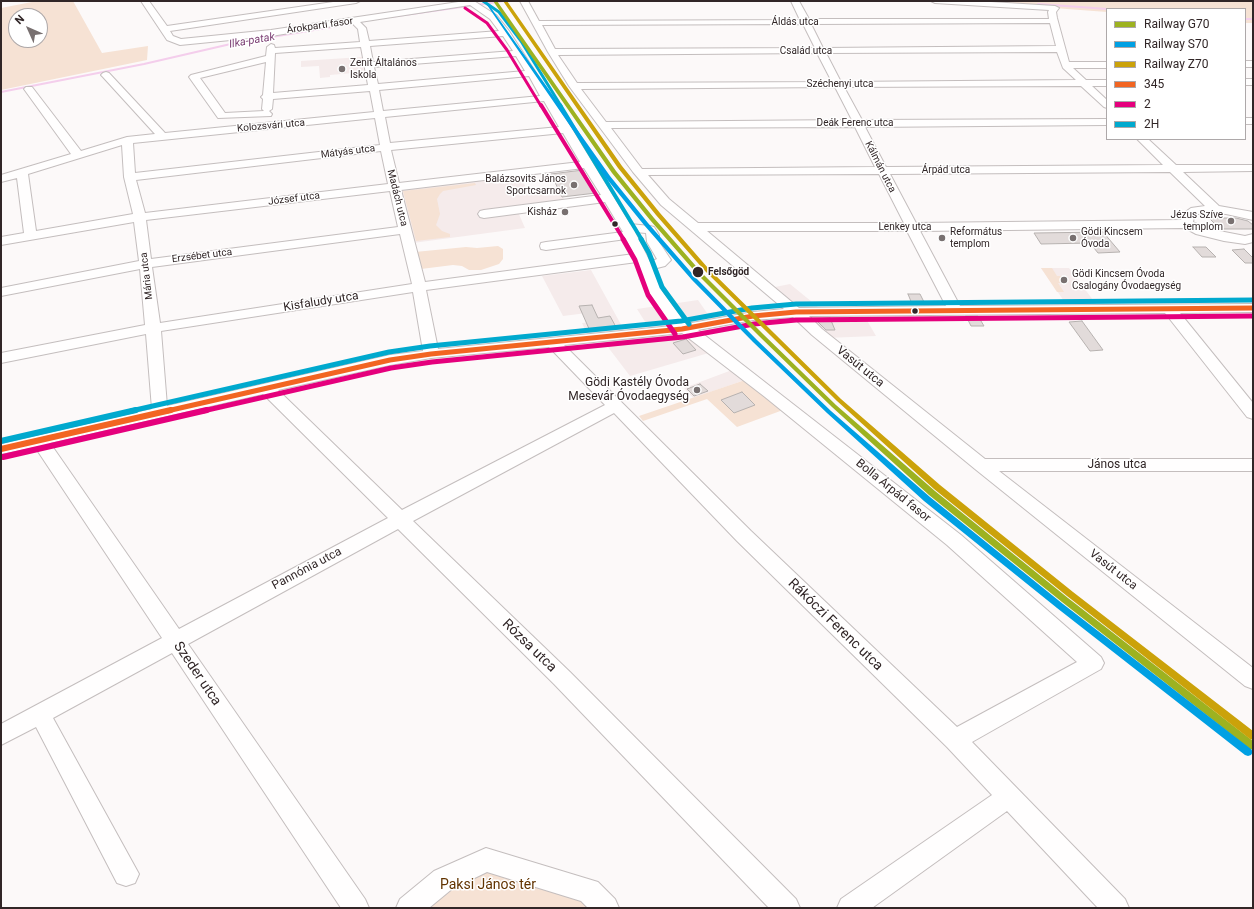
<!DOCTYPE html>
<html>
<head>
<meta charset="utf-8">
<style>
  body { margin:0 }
  #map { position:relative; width:1254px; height:909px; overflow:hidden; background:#fcf9f9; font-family:Roboto,sans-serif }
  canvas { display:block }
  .frame { position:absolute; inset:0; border:2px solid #312627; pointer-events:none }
  .legend { position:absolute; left:1106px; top:8px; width:140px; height:132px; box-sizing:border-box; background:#fff; border:1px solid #ada8a9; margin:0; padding:5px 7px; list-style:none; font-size:12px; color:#312627 }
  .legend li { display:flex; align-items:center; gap:8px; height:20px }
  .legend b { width:20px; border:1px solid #ada8a9 }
  .north { position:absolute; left:8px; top:8px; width:40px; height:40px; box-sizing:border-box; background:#fff; border:1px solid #ada8a9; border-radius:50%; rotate:315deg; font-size:11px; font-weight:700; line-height:16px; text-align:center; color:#312627 }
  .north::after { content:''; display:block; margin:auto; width:14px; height:18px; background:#787070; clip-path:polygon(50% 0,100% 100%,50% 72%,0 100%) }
</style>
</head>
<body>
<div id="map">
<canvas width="1254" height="909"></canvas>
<div class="frame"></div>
<ul class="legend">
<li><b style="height:5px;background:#9db220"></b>Railway G70</li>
<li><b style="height:5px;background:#00a0e3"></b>Railway S70</li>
<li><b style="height:5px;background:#cba20a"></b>Railway Z70</li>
<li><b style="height:5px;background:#f26522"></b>345</li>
<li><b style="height:5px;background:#e5007d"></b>2</li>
<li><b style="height:5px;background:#00a9ce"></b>2H</li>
</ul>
<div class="north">N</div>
</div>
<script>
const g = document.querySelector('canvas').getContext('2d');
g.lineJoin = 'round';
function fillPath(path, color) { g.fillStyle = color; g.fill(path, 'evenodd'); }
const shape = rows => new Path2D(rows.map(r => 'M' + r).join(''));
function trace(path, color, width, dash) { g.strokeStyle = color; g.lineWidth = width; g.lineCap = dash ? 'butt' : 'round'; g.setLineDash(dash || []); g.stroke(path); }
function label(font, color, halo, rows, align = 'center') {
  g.font = font + ' Roboto,sans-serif'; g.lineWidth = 3; g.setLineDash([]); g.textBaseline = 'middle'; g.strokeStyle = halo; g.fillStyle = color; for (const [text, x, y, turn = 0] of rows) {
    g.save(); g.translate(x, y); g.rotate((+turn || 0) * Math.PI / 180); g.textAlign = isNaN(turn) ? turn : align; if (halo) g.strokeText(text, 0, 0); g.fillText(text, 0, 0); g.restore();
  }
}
fillPath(shape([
  [362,57,364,72,330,75,330,77,320,78,319,66,301,67,301,61],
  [521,176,527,191,558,187,564,199,482,210,485,217,518,212,525,228,413,243,400,190],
  [1041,268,1069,268,1096,304,1066,304],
  [591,270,624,330,587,334,582,323,599,321,595,312,563,316,542,276],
  [790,284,828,315,865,317,876,336,826,338,770,288],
  [698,300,707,313,721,311,730,323,687,331,712,352,630,376,598,334,649,328,637,309],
  [732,370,745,380,693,398,684,388]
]), '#f5ebeb');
fillPath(shape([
  [31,1,73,1,102,53,148,46,147,60,1,90,1,8,32,2],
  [16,16,40,16,40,40,16,40],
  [960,1,1253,1,1253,23,1245,23,1245,9,1107,9,1107,12],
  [475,183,476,185,443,191,440,194,437,199,440,214,436,225,442,231,450,234,450,237,416,241,403,191],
  [498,246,503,249,503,259,499,264,481,270,469,270,462,266,453,265,421,269,415,252,466,247,477,248],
  [1041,268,1052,268,1057,276,1062,276,1066,283,1058,283,1064,292,1057,292],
  [745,380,783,410,737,427,707,399,643,421,639,416],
  [486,860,606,908,409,908]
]), '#f6e2d4');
trace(shape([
  [1038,4,1107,9],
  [390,17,504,1],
  [1245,19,1253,19],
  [1,92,144,64,235,43,357,23]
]), '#f4ceec', 2);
const building = shape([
  [583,170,596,193,562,197,551,174,583,170],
  [1209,218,1236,218,1248,221,1253,225,1253,229,1220,229,1209,218],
  [1103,232,1120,252,1098,253,1090,243,1041,244,1034,233,1103,232],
  [1193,247,1206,247,1216,257,1202,257,1193,247],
  [1244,249,1253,258,1253,263,1245,263,1232,250,1244,249],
  [908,294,920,294,925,304,912,304,908,294],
  [592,305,598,318,610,316,616,327,590,331,579,306,592,305],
  [966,316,978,316,984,326,971,326,966,316],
  [830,318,835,330,826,330,815,319,830,318],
  [1082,321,1103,350,1090,351,1069,322,1082,321],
  [686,339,696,350,683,354,673,343,686,339],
  [700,384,708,391,694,396,687,389,700,384],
  [742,392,755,405,734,413,721,400,742,392]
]);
fillPath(building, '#e2dbda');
trace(building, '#b7b2b0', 1);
const minor = shape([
  [141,1,149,1,167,26,340,1,360,1,356,3,170,31,173,36,181,39,271,30,465,1,474,1,496,15,509,31,572,129,630,224,650,226,654,227,656,230,659,235,659,242,671,260,665,266,653,269,662,291,686,324,753,312,784,309,661,205,633,172,569,86,548,52,520,1,528,1,539,21,800,20,791,1,799,1,809,19,1049,19,1048,12,1049,10,935,3,931,1,975,1,1055,6,1059,8,1056,12,1057,18,1069,62,1107,62,1107,68,1073,68,1086,80,1107,80,1107,86,1092,86,1107,100,1107,108,1104,107,1081,86,844,87,862,120,1107,119,1107,125,865,127,886,167,1163,165,1137,139,1148,139,1176,165,1253,165,1253,171,1183,172,1219,206,1253,212,1253,220,1226,214,1209,213,1198,214,1194,217,1193,222,1204,228,1245,236,1253,234,1253,242,1245,244,1224,241,1196,234,1185,228,920,231,960,306,1253,304,1253,312,1180,313,1253,403,1253,419,1247,417,1165,313,809,316,822,329,985,459,1253,459,1253,471,999,471,1253,668,1253,689,1245,686,975,469,812,335,793,317,753,320,698,330,961,535,1101,657,1104,663,1101,669,972,742,1125,899,1129,908,1098,908,1007,811,872,908,837,908,841,899,992,795,947,747,737,541,614,413,413,521,570,672,796,899,800,908,769,908,554,684,398,529,188,644,365,899,369,908,341,908,172,653,53,718,139,874,135,883,126,886,117,883,36,727,1,745,1,724,162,638,35,447,1,454,1,444,152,409,146,334,1,363,1,353,145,325,140,269,1,296,1,288,139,261,134,222,1,245,1,237,24,233,17,178,1,182,1,175,71,154,24,89,26,87,32,87,81,151,127,137,155,134,103,77,101,75,103,73,106,72,109,73,165,133,374,112,370,91,273,99,272,109,269,111,272,114,271,116,218,118,189,77,191,75,266,56,267,47,271,44,274,45,275,48,360,42,358,29,352,23,271,36,180,45,167,40,141,1],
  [470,5,490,19,499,31,369,41,366,28,360,22,470,5],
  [1050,23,1056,46,823,48,811,24,1050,23],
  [803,24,815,48,555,49,542,25,803,24],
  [503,36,513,51,373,62,370,46,503,36],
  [361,47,368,85,273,93,275,53,361,47],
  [1057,52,1063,68,1076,80,841,82,826,53,1057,52],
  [817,53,832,82,577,83,558,55,817,53],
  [516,56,525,71,378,84,374,67,516,56],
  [266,62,263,95,261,97,263,99,262,109,264,111,225,113,200,78,266,62],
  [529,76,540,96,383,111,379,90,529,76],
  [835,87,852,120,606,122,581,89,835,87],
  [544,101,559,127,390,143,385,117,544,101],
  [375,118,380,145,135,173,133,143,375,118],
  [855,127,875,167,642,169,611,128,855,127],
  [563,133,580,162,399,183,391,150,563,133],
  [122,145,124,177,133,214,36,231,28,174,122,145],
  [381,151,388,184,145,213,136,180,381,151],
  [584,168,601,195,484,210,480,211,478,214,480,217,484,218,605,202,623,232,546,242,541,243,540,246,541,249,546,250,626,239,634,254,425,282,401,190,584,168],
  [1170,172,1205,206,1191,208,1184,213,1181,220,916,223,890,174,1170,172],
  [879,174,904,223,698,223,669,199,648,175,879,174],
  [390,191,398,227,151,259,146,220,390,191],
  [707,231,907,231,946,306,799,308,707,231],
  [635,232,646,233,647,242,657,259,650,262,635,232],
  [400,234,412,284,160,323,152,267,400,234],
  [637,262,648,291,672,326,438,349,426,290,637,262],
  [413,292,423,351,390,355,167,406,161,331,413,292],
  [682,333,765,397,947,545,1077,662,957,727,751,531,564,345,682,333],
  [549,347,605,405,402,510,278,390,390,365,431,358,549,347],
  [263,394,388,518,179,629,50,443,263,394],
  [1245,61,1253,61,1253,67,1245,67,1245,61],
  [1245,79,1253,79,1253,85,1245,85,1245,79],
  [1245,118,1253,118,1253,124,1245,124,1245,118],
  [486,848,598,882,615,899,619,908,588,908,581,901,487,872,452,889,429,908,396,908,400,899,434,871,486,848]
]);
trace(minor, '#c4bebe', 2);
fillPath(minor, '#fffefe');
trace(shape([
  [167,411,390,360,431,354,682,329,753,316,796,312,1253,308]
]), '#f26522', 5);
trace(shape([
  [1,449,171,410]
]), '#f26522', 6);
trace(shape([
  [465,8,487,23,507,50,541,106]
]), '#e5007d', 3);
trace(shape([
  [541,105,624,240]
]), '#e5007d', 4);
trace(shape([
  [623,239,635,260,648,295,675,334],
  [203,411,391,368,432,362,683,337,754,324,796,320,1253,316]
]), '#e5007d', 5);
trace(shape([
  [3,457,207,410]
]), '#e5007d', 6);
trace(shape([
  [483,1,499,12,521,41,561,106]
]), '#00a9ce', 3);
trace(shape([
  [560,105,642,240]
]), '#00a9ce', 4);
trace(shape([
  [641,239,649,253,662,287,689,324],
  [131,411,389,352,430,346,681,321,752,308,796,304,1253,300]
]), '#00a9ce', 5);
trace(shape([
  [1,441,136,410]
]), '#00a9ce', 6);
fillPath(shape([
  [493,1,497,1,616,171,654,218,702,273,763,334,836,405,935,491,1068,598,1253,741,1253,750,1250,749,1062,602,929,495,832,407,759,336,698,275,650,220,612,173,493,1]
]), '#9db220');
fillPath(shape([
  [487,5,489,5,610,176,648,223,696,278,757,340,831,411,930,497,1063,604,1251,749,1253,752,1251,755,1248,756,1245,755,1057,608,924,501,827,413,753,342,692,280,644,225,606,178,487,5]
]), '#00a0e3');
fillPath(shape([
  [503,1,507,1,622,166,660,213,708,268,841,399,940,485,1073,592,1253,731,1253,740,1250,739,1067,596,934,489,837,401,704,270,656,215,618,168,503,1]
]), '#cba20a');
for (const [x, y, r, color] of [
  [342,69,4,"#787070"],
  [574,185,4,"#787070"],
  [565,212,4,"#787070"],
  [1231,221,4,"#787070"],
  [615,224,3.5,"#312627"],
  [942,238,4,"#787070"],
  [1073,238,4,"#787070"],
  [698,272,6,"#312627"],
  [1064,280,4,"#787070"],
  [915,311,3.5,"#312627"],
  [697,390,4,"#787070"]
]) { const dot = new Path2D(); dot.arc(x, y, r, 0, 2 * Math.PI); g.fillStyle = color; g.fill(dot); trace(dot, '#fff', 1.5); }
label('10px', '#312627', '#fff', [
  ["Áldás utca",795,22],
  ["Árokparti fasor",320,26,-8],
  ["Család utca",806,51],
  ["Széchenyi utca",840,84],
  ["Deák Ferenc utca",855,123],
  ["Kolozsvári utca",271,126,-5],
  ["Mátyás utca",348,152,-7],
  ["Kálmán utca",880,167,63],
  ["Árpád utca",946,170],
  ["Madách utca",397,198,76],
  ["József utca",294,199,-7],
  ["Lenkey utca",905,227],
  ["Erzsébet utca",202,256,-7],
  ["Mária utca",147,276,-97]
]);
label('10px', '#312627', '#fff', [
  ["Zenit Általános",350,63],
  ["Iskola",350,75],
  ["Balázsovits János",566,179,"right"],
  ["Sportcsarnok",566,191,"right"],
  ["Kisház",557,212,"right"],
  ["Jézus Szíve",1223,215,"right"],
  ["templom",1223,227,"right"],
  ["Református",950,232],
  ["templom",950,244],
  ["Gödi Kincsem",1081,232],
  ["Óvoda",1081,244],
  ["Gödi Kincsem Óvoda",1072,274],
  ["Csalogány Óvodaegység",1072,286]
], 'left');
label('bold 10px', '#312627', '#fff', [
  ["Felsőgöd",708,272]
], 'left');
label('italic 11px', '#793b71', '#fff', [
  ["Ilka-patak",252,41,-10]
]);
label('12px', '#312627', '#fff', [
  ["Kisfaludy utca",321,302,-9],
  ["Vasút utca",860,367,39],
  ["János utca",1117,465],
  ["Bolla Árpád fasor",893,491,39],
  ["Pannónia utca",307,569,-28],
  ["Vasút utca",1113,570,38]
]);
label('12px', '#312627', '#fff', [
  ["Gödi Kastély Óvoda",689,383],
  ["Mesevár Óvodaegység",689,397]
], 'right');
label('14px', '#312627', '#fff', [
  ["Rákóczi Ferenc utca",835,625,44],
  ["Rózsa utca",529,646,44],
  ["Szeder utca",197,674,56]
]);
label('14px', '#623300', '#fff', [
  ["Paksi János tér",488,885]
]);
</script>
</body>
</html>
